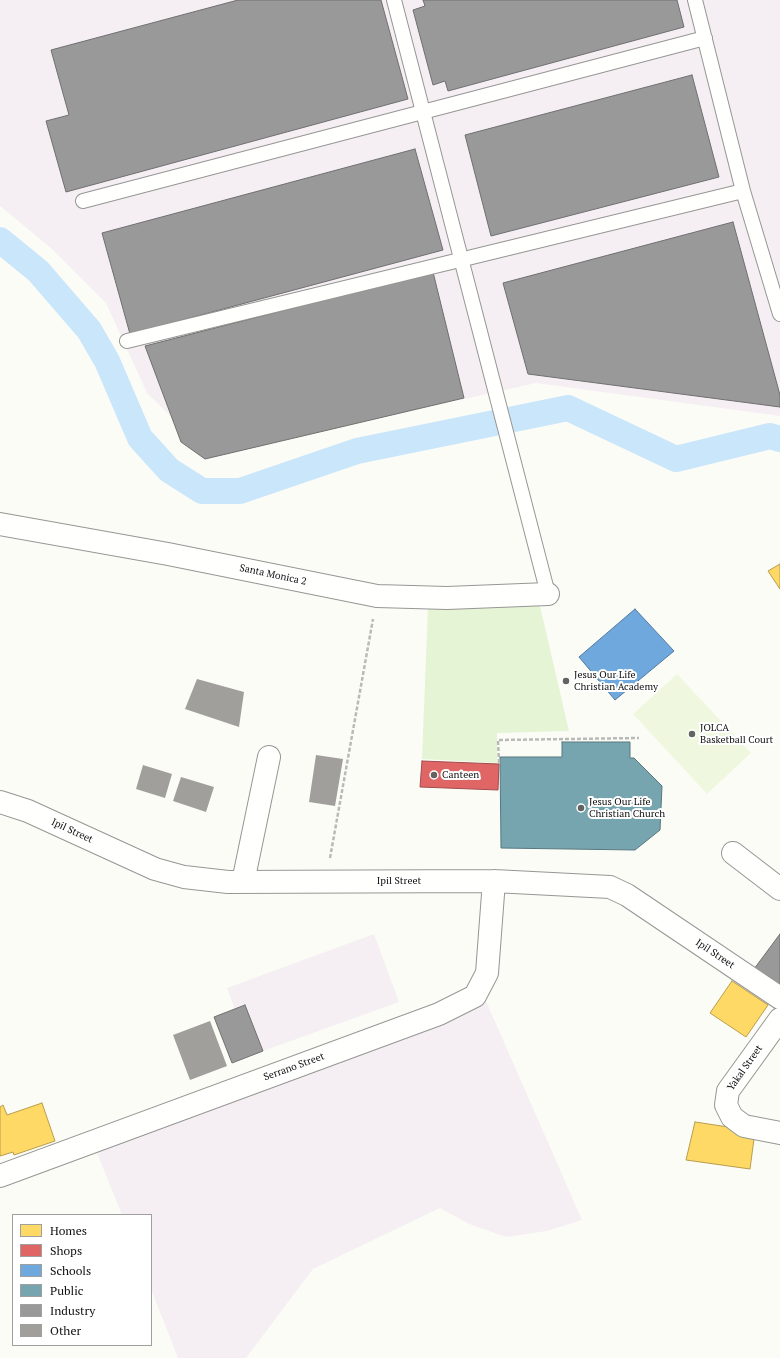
<!DOCTYPE html>
<html>
<head>
<meta charset="utf-8">
<style>
  body { margin:0 }
  #map { position:relative; width:780px; height:1358px; overflow:hidden; background:#fcfcf7; font-family:"PT Serif",serif }
  canvas { display:block }
  .legend { position:absolute; left:12px; top:1214px; width:140px; height:132px; box-sizing:border-box; background:#fff; border:1px solid #9f9f9f; margin:0; padding:5px 7px; list-style:none; font-size:12px; color:#101010 }
  .legend li { display:flex; align-items:center; gap:8px; height:20px }
  .legend b { width:20px; border:1px solid #9f9f9f }
</style>
</head>
<body>
<div id="map">
<canvas width="780" height="1358"></canvas>
<ul class="legend">
<li><b style="height:11px;background:#ffd966"></b>Homes</li>
<li><b style="height:11px;background:#e06666"></b>Shops</li>
<li><b style="height:11px;background:#6fa8dc"></b>Schools</li>
<li><b style="height:11px;background:#76a5af"></b>Public</li>
<li><b style="height:11px;background:#999"></b>Industry</li>
<li><b style="height:11px;background:#a09f9c"></b>Other</li>
</ul>
</div>
<script>
const g = document.querySelector('canvas').getContext('2d');
g.lineJoin = 'round';
function fillPath(path, color) { g.fillStyle = color; g.fill(path, 'evenodd'); }
const shape = rows => new Path2D(rows.map(r => 'M' + r).join(''));
function trace(path, color, width, dash) { g.strokeStyle = color; g.lineWidth = width; g.lineCap = dash ? 'butt' : 'round'; g.setLineDash(dash || []); g.stroke(path); }
function label(font, color, halo, rows, align = 'center') {
  g.font = font + ' "PT Serif",serif'; g.lineWidth = 4; g.setLineDash([]); g.textBaseline = 'middle'; g.strokeStyle = halo; g.fillStyle = color; for (const [text, x, y, turn = 0] of rows) {
    g.save(); g.translate(x, y); g.rotate((+turn || 0) * Math.PI / 180); g.textAlign = isNaN(turn) ? turn : align; if (halo) g.strokeText(text, 0, 0); g.fillText(text, 0, 0); g.restore();
  }
}
fillPath(shape([
  [0,0,780,0,780,416,536,383,233,451,194,439,147,393,106,303,52,249,0,206],
  [374,934,399,1002,252,1055,227,988],
  [486,1001,582,1220,547,1231,506,1237,469,1224,440,1208,313,1269,246,1358,178,1358,151,1289,151,1215,122,1215,95,1148]
]), '#f5eff3');
fillPath(shape([
  [428,606,540,606,569,731,497,733,497,763,422,759]
]), '#e5f4d5');
fillPath(shape([
  [677,674,751,753,707,794,633,714]
]), '#eff8df');
const homes = shape([
  [780,564,780,589,768,571,780,564],
  [732,981,768,1005,746,1037,710,1013,732,981],
  [42,1103,55,1141,14,1155,13,1152,0,1156,0,1107,3,1105,7,1115,42,1103],
  [695,1122,755,1131,750,1169,686,1160,695,1122]
]);
fillPath(homes, '#ffd966');
trace(homes, '#b79d4c', 1);
const shops = shape([
  [422,761,499,764,498,790,420,787,422,761]
]);
fillPath(shops, '#e06666');
trace(shops, '#a24c4c', 1);
const schools = shape([
  [635,609,674,651,615,700,579,657,635,609],
  [502,759,522,759,522,847,503,846,502,759]
]);
fillPath(schools, '#6fa8dc');
trace(schools, '#527a9f', 1);
const public = shape([
  [562,742,630,742,630,758,634,758,662,786,660,830,635,850,501,848,500,757,562,757,562,742]
]);
fillPath(public, '#76a5af');
trace(public, '#57787f', 1);
const industry = shape([
  [238,0,381,0,408,99,66,192,46,121,69,115,51,50,238,0],
  [423,0,677,0,684,27,448,91,445,81,433,85,413,10,425,6,423,0],
  [692,75,719,177,491,236,465,135,692,75],
  [415,149,443,250,130,334,102,233,415,149],
  [733,222,780,395,780,407,528,374,503,283,733,222],
  [433,272,464,398,205,459,181,442,145,346,433,272],
  [780,934,780,988,754,969,780,934],
  [245,1005,263,1051,232,1063,214,1017,245,1005]
]);
fillPath(industry, '#999');
trace(industry, '#707070', 1);
trace(shape([
  [0,240,38,271,89,330,107,361,140,438,169,470,202,491,240,491,357,451,568,408,676,459,770,436,780,439]
]), '#cae6fa', 26);
fillPath(shape([
  [197,679,244,692,239,727,185,709],
  [316,755,343,759,335,806,309,802],
  [143,765,172,774,165,798,136,789],
  [181,777,214,787,206,812,173,801],
  [210,1021,227,1066,190,1080,173,1035]
]), '#a09f9c');
const service = shape([
  [394,0,548,594],
  [695,0,743,191,780,314],
  [83,201,705,38],
  [127,341,743,191]
]);
const minor = shape([
  [0,524,168,554,377,596,447,598,548,594],
  [0,802,28,811,155,869,184,877,228,882,494,881,610,887,627,895,780,998],
  [733,853,780,889],
  [243,882,269,757],
  [780,1019,728,1091,726,1105,732,1117,744,1126,780,1133],
  [0,1176,439,1014,475,996,487,973,494,881]
]);
trace(service, '#969694', 16);
trace(minor, '#969694', 24);
trace(shape([
  [499,763,498,740,639,738],
  [330,858,373,619]
]), '#b9b9b8', 2.5, [4, 2]);
trace(service, '#fffffe', 14);
trace(minor, '#fffffe', 22);
for (const [x, y, r, color] of [
  [566,681,4,"#636361"],
  [692,734,4,"#636361"],
  [434,775,4,"#636361"],
  [581,808,4,"#636361"]
]) { const dot = new Path2D(); dot.arc(x, y, r, 0, 2 * Math.PI); g.fillStyle = color; g.fill(dot); trace(dot, '#fff', 1.5); }
label('10px', '#101010', '#fff', [
  ["Santa Monica 2",273,575,12],
  ["Ipil Street",72,831,25],
  ["Ipil Street",399,881],
  ["Ipil Street",715,954,34],
  ["Serrano Street",294,1067,-20],
  ["Yakal Street",745,1068,-55]
]);
label('10px', '#101010', '#fff', [
  ["Jesus Our Life",574,675],
  ["Christian Academy",574,687],
  ["JOLCA",700,728],
  ["Basketball Court",700,740],
  ["Canteen",442,775],
  ["Jesus Our Life",589,802],
  ["Christian Church",589,814]
], 'left');
</script>
</body>
</html>
